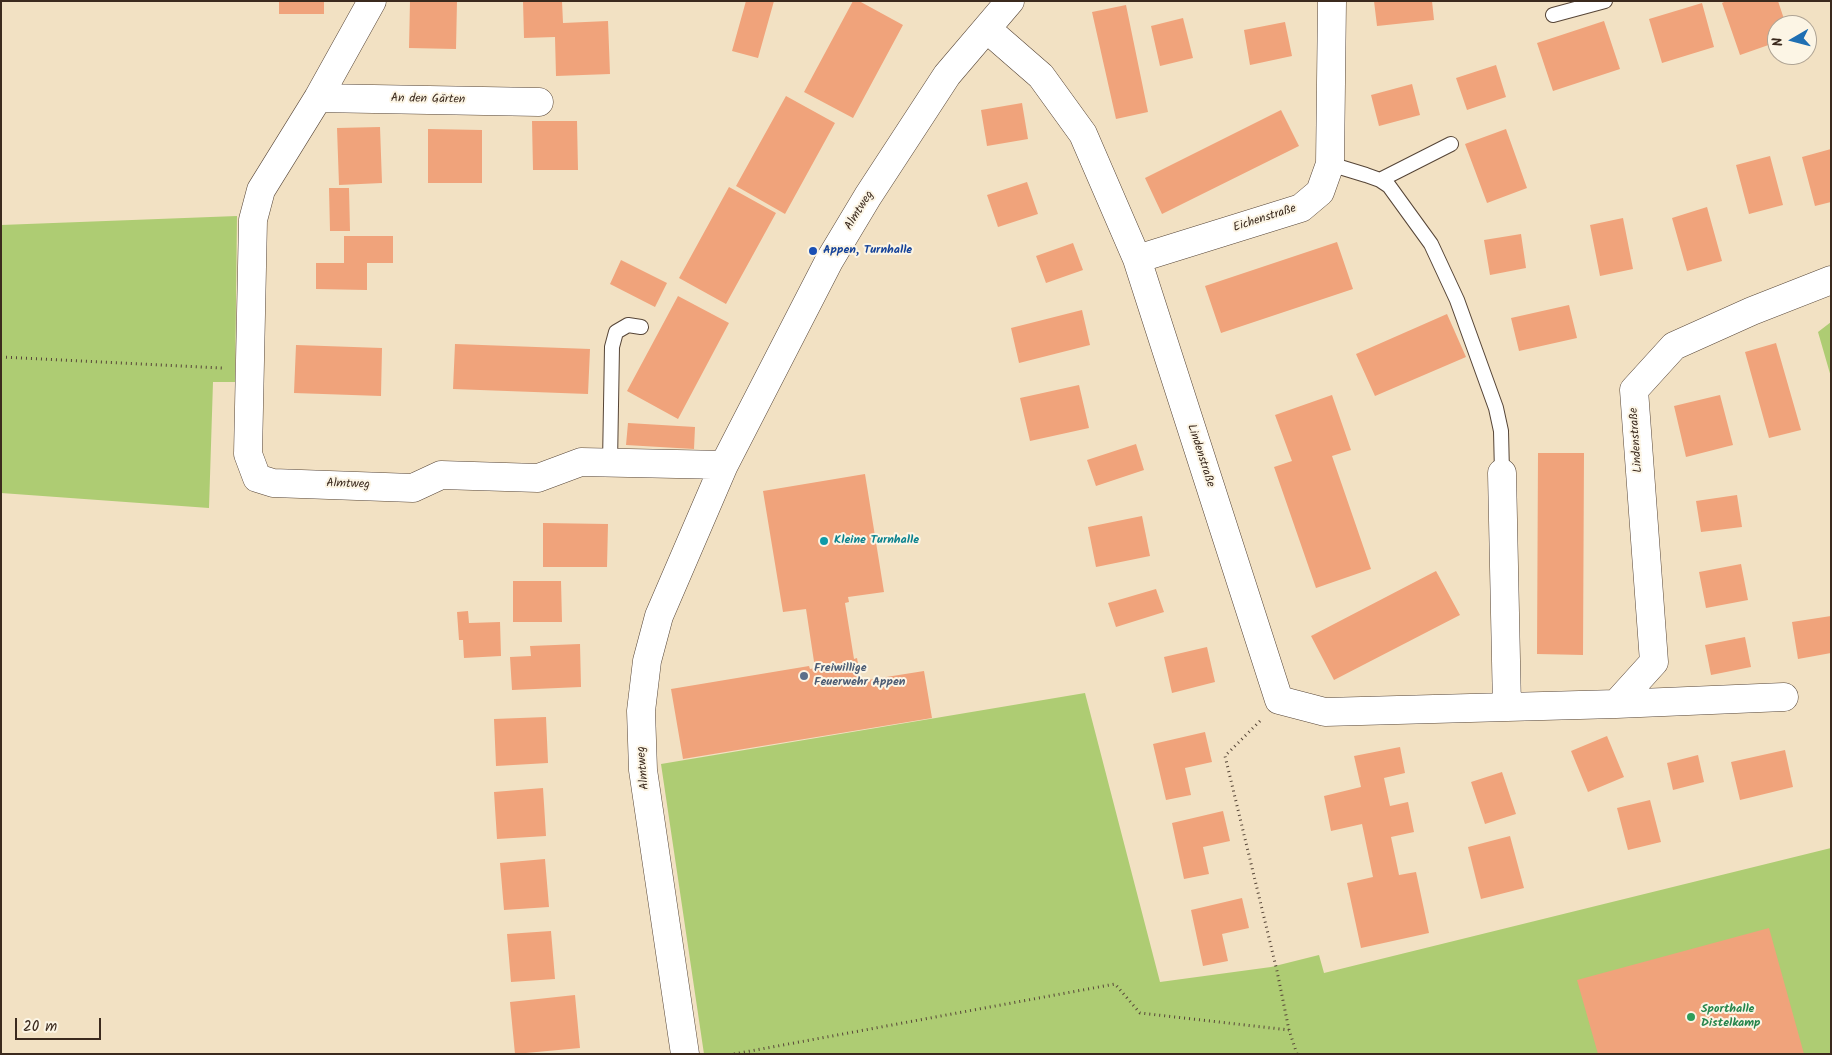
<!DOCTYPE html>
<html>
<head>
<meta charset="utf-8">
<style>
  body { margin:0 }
  #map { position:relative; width:1832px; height:1055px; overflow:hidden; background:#f2e1c3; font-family:Kalam,sans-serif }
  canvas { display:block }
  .frame { position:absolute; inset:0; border:2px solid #3b2a1e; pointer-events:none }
  .north { position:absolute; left:1767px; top:15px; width:50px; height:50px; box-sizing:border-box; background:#fcf5e5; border:1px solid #afa495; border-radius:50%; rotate:262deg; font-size:14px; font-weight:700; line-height:20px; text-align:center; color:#3b2a1e }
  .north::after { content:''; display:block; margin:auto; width:18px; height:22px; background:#1f6fb2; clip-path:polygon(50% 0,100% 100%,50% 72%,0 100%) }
  .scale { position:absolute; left:15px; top:1018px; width:86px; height:22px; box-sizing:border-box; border:2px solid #3b2a1e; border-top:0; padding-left:6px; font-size:15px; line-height:18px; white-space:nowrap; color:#3b2a1e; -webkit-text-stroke:4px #fcf5e5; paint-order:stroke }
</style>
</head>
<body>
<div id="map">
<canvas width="1832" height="1055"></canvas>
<div class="frame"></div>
<div class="north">N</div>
<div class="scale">20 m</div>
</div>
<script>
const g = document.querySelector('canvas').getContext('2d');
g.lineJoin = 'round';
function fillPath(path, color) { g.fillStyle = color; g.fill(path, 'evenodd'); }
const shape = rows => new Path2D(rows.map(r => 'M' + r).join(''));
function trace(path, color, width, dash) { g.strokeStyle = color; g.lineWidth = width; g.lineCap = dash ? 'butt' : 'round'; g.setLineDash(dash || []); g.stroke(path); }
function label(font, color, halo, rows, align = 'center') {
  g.font = font + ' Kalam,sans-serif'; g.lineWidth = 4; g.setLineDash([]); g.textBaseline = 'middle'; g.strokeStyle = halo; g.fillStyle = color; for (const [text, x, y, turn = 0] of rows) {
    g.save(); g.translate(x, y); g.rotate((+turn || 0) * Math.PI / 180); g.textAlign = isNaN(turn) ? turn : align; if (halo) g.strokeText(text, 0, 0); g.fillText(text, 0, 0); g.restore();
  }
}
fillPath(shape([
  [237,216,235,382,213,382,209,508,1,493,1,225],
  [1831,322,1831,377,1818,332],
  [1085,693,1160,982,1271,967,1319,955,1324,973,1831,848,1831,1054,704,1054,661,764]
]), '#aecc73');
fillPath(shape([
  [279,1,324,1,324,14,279,14],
  [410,1,457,1,456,49,409,48],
  [523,1,562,1,563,23,608,21,610,74,556,76,555,37,524,38],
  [746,1,774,1,758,58,732,51],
  [853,1,859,1,903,25,853,118,804,92],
  [1374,1,1432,1,1434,20,1377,26],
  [1726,1,1778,1,1786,25,1777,25,1777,42,1740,55,1722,3],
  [1702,3,1714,47,1662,63,1649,19],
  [1126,5,1148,112,1116,119,1092,12],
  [1183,18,1193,58,1160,66,1151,26],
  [1604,21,1620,69,1553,91,1537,43],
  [1285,22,1292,56,1250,65,1244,30],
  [1496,65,1506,97,1467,110,1456,78],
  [1412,84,1420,115,1379,126,1371,95],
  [786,96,835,123,785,214,736,186],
  [1022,103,1028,139,987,146,981,110],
  [1281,110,1299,146,1162,214,1145,178],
  [532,121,577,121,578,170,533,170],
  [380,127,382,183,339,185,337,128],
  [428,129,482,130,482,183,428,183],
  [1506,129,1527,188,1487,203,1465,144],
  [1831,149,1831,202,1815,206,1802,157],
  [1770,156,1783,205,1749,214,1736,165],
  [1027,182,1038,214,998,227,987,195],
  [729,187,776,213,726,304,679,278],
  [329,188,349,188,350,231,330,231],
  [1707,207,1722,261,1687,271,1672,218],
  [1623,218,1633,269,1600,276,1590,225],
  [1521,234,1526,268,1490,275,1484,240],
  [344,236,393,236,393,263,367,263,367,290,316,289,316,263,344,263],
  [1337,242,1353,289,1221,333,1205,286],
  [1073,243,1083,270,1046,283,1036,256],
  [621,260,667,283,655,307,610,284],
  [678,296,729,323,678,419,627,391],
  [1569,305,1577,338,1519,351,1511,318],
  [1082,310,1090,345,1019,363,1011,328],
  [1447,314,1466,357,1375,396,1356,354],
  [1776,343,1801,430,1769,438,1745,352],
  [455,344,590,349,588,394,453,389],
  [296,345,382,348,381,396,294,393],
  [1079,385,1089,428,1030,441,1020,398],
  [1332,395,1351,450,1332,456,1371,569,1316,588,1274,467,1292,461,1275,415],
  [1720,395,1733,445,1686,457,1674,406],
  [628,423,695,427,694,449,626,445],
  [1136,444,1144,470,1096,486,1087,460],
  [1538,453,1584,453,1583,655,1537,654],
  [865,474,884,592,848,597,849,602,845,603,854,659,857,658,861,681,924,671,932,718,683,759,671,689,809,666,810,669,815,668,806,609,783,612,763,491],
  [1737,495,1742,527,1701,532,1696,501],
  [1142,516,1150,556,1096,567,1088,527],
  [543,523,608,524,607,567,543,567],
  [1741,564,1748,600,1706,608,1699,572],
  [1436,571,1460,615,1334,680,1311,636],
  [513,581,561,581,562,622,513,622],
  [1156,589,1164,612,1116,627,1108,603],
  [468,611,469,623,500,622,501,656,464,658,463,640,459,640,457,612],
  [1831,616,1831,653,1798,659,1792,622],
  [1745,637,1751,667,1711,675,1705,645],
  [580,644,581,687,512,690,510,657,531,656,530,646],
  [1207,647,1215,682,1172,693,1164,657],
  [546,717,548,763,496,766,494,719],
  [1205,732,1212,762,1185,768,1191,795,1166,800,1153,744],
  [1607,736,1624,777,1588,792,1571,751],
  [1400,747,1405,773,1384,778,1390,806,1408,802,1414,832,1391,837,1399,875,1416,872,1429,933,1361,948,1347,883,1373,877,1362,824,1331,831,1324,796,1361,787,1354,756],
  [1785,750,1793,787,1740,800,1731,762],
  [1698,755,1704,782,1673,790,1667,763],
  [1502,772,1516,814,1485,824,1471,782],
  [543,788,546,836,497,839,494,792],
  [1650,800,1661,842,1628,850,1617,808],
  [1223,811,1230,841,1203,847,1209,874,1184,879,1172,823],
  [1510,836,1524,888,1481,899,1468,847],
  [545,859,549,907,504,910,500,863],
  [1242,898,1249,928,1222,934,1228,961,1203,966,1191,910],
  [1769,928,1804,1054,1598,1054,1577,980],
  [551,931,555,979,511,982,507,934],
  [575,995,580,1048,515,1054,510,1002]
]), '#f0a37b');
const lane = shape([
  [1553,15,1605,1],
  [1330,164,1366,175,1380,180,1389,186,1431,244,1457,300,1496,408,1501,431,1502,473],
  [1380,180,1451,144],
  [610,463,612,347,616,332,628,325,641,327]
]);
const street = shape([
  [372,1,318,98,261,190,253,220,248,454,257,478,273,483,413,488,441,475,538,478,581,462,724,465],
  [987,29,1041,76,1083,134,1137,259,1279,700,1325,712,1616,704,1654,662,1634,390,1674,346,1752,311,1831,280],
  [318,98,539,102],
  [1137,259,1301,208,1320,192,1330,164,1332,1],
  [1502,473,1507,707],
  [1616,704,1784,697],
  [685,1054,643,770,641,711,647,661,659,616,724,465,829,261,868,196,947,75,1010,1]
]);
trace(lane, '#564537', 16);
trace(street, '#564537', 29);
trace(shape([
  [1,357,222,368],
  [1260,721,1225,756,1277,971,1289,1030,1297,1054],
  [734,1054,1115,984,1140,1013,1289,1030]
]), '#564537', 3, [1, 4]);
trace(lane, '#fff', 14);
trace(street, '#fff', 28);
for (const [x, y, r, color] of [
  [813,251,5,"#1a4fb4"],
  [824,541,5,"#0f9aa8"],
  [804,676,5,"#5c6f8a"],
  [1691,1017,5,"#2e9e5b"]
]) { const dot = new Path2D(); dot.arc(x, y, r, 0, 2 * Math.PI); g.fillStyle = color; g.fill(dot); trace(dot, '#fcf5e5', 2); }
label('12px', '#3b2a1e', '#fcf5e5', [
  ["An den Gärten",428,100,1],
  ["Almtweg",860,211,-58],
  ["Eichenstraße",1265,219,-18],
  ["Lindenstraße",1637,440,-94],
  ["Lindenstraße",1200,456,72],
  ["Almtweg",348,485,2],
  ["Almtweg",644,768,-95]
]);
label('bold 12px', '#164399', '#fcf5e5', [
  ["Appen, Turnhalle",823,251]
], 'left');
label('bold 12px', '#0d838f', '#fcf5e5', [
  ["Kleine Turnhalle",834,541]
], 'left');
label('bold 12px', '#4e5e75', '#fcf5e5', [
  ["Freiwillige",814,669],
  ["Feuerwehr Appen",814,683]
], 'left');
label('bold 12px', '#27864d', '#fcf5e5', [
  ["Sporthalle",1701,1010],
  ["Distelkamp",1701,1024]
], 'left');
</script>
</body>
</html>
